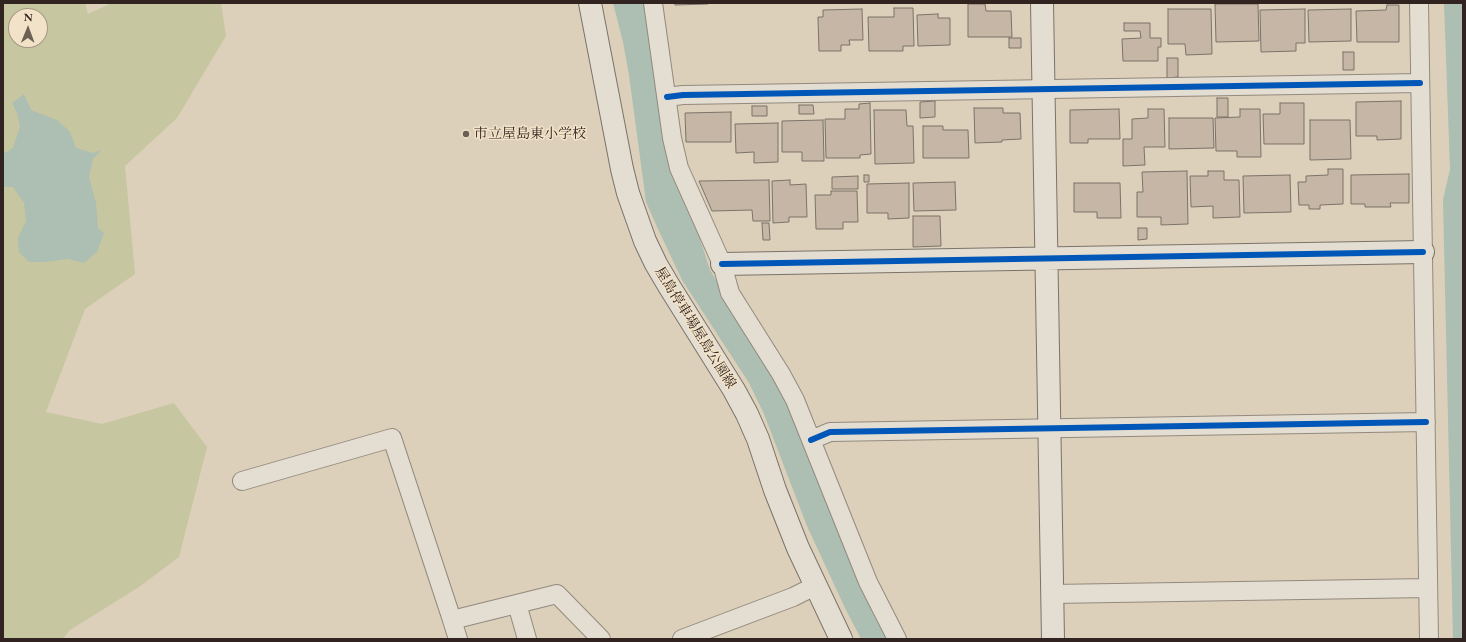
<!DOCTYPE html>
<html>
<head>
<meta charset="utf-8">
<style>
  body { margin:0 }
  #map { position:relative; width:1466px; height:642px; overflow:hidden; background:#dcd0ba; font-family:"EB Garamond",serif }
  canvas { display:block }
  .frame { position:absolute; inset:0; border:4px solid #312420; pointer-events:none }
  .north { position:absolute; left:8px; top:8px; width:40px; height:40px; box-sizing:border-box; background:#f2e3c8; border:1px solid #a59785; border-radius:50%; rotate:1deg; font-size:11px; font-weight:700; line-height:16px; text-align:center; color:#312420 }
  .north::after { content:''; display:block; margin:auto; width:14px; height:18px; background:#6d6056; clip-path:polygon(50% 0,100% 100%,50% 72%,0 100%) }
</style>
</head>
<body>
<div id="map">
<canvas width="1466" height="642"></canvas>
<div class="frame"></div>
<div class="north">N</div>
</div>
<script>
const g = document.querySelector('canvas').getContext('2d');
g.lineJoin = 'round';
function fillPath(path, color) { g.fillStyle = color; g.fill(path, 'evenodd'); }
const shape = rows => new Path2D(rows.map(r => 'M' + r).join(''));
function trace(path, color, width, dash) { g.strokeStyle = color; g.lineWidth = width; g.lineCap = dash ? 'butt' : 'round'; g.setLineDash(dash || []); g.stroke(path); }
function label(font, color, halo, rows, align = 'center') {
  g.font = font + ' "EB Garamond","Noto Serif JP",serif'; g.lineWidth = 3; g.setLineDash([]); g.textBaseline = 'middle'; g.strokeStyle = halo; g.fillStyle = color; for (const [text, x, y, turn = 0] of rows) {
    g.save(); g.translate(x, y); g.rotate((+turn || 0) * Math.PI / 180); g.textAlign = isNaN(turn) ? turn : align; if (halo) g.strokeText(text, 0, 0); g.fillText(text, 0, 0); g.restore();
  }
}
fillPath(shape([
  [3,3,85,3,88,14,112,3,221,3,226,36,177,118,125,166,135,274,85,309,46,412,102,424,174,403,207,447,179,557,139,587,70,630,63,639,3,639],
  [16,16,40,16,40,40,16,40]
]), '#c6c6a0');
fillPath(shape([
  [613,3,645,3,694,220,710,270,727,298,772,365,892,639,861,639,845,608,807,526,764,414,749,383,682,280,658,229,646,202,629,75,623,42],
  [1444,3,1463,3,1463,639,1453,639,1443,200,1450,169],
  [24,94,31,110,57,120,70,132,76,148,93,153,101,150,93,159,89,177,96,203,98,228,104,233,97,252,84,263,68,259,45,262,29,262,19,252,18,238,26,221,24,203,13,187,3,187,3,154,13,148,20,127,17,113,12,103]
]), '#adbeb2');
const building = shape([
  [675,3,708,3,708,4,675,5,675,3],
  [968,4,985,4,986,11,1011,11,1012,37,968,37,968,4],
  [1215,4,1258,4,1259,41,1216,42,1215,4],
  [1387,5,1399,5,1399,42,1357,42,1356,11,1386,10,1387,5],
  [894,8,913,8,914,46,903,46,903,51,869,51,868,17,894,17,894,8],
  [862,9,863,40,849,40,850,45,841,45,841,51,819,51,818,17,823,17,823,10,862,9],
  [1168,9,1211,9,1212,54,1186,55,1185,44,1168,44,1168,9],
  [1305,9,1305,43,1296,43,1296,51,1261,52,1260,10,1305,9],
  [1351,9,1351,41,1309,42,1308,10,1351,9],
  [938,14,938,18,950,18,950,45,918,46,917,15,938,14],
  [1124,23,1150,23,1150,38,1161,38,1161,47,1158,47,1158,61,1123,61,1122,39,1141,38,1140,31,1124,31,1124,23],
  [1009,38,1021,38,1021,48,1009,48,1009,38],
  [1343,52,1354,52,1354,70,1343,70,1343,52],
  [1167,58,1178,58,1178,77,1167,78,1167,58],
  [1217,98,1228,98,1228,117,1217,117,1217,98],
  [935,101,935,117,920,118,920,102,935,101],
  [1401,101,1401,139,1377,140,1377,136,1356,136,1356,102,1401,101],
  [870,103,871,154,860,155,860,158,826,158,825,119,845,119,845,109,859,109,859,104,870,103],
  [1280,103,1304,103,1304,144,1264,144,1263,114,1280,114,1280,103],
  [799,105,813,105,814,114,799,114,799,105],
  [752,106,767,106,767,116,752,116,752,106],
  [974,108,1003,108,1003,113,1020,113,1021,139,1002,140,1002,142,975,143,974,108],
  [1119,109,1120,139,1088,139,1088,143,1070,143,1070,110,1119,109],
  [1148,109,1164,109,1165,147,1144,147,1145,165,1123,166,1123,139,1132,139,1132,119,1148,118,1148,109],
  [1240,109,1260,109,1261,157,1237,157,1237,151,1216,151,1215,118,1240,117,1240,109],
  [874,110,906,110,907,126,913,126,914,163,875,164,874,110],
  [731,112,731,142,686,142,685,113,731,112],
  [1169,118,1213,118,1214,148,1169,149,1169,118],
  [823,120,824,161,802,161,802,152,782,152,782,121,823,120],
  [1310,120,1350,120,1351,159,1310,160,1310,120],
  [778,123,778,162,754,163,754,152,736,153,735,124,778,123],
  [923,126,943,126,943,130,968,130,969,158,923,158,923,126],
  [1328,169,1343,169,1343,204,1320,205,1320,209,1309,209,1309,205,1299,205,1298,182,1306,182,1306,176,1328,175,1328,169],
  [1187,171,1188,224,1161,225,1161,217,1137,217,1137,192,1143,192,1142,172,1187,171],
  [1208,171,1224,171,1224,180,1239,180,1240,217,1213,218,1213,206,1191,207,1190,176,1208,176,1208,171],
  [1409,174,1409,203,1390,203,1391,207,1365,207,1365,204,1351,204,1351,175,1409,174],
  [864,175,869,175,869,182,864,182,864,175],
  [1290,175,1291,212,1244,213,1243,176,1290,175],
  [858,176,858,189,832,189,832,177,858,176],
  [769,180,770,221,753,221,752,210,712,211,699,181,769,180],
  [790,180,790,185,806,184,807,217,789,217,789,222,773,223,772,181,790,180],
  [955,182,956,210,914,211,913,183,955,182],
  [909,183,909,218,888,219,888,213,867,213,867,184,909,183],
  [1074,183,1120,183,1121,218,1097,218,1097,212,1074,212,1074,183],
  [831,191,857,191,858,222,843,222,843,229,816,229,815,195,831,195,831,191],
  [913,216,940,216,941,246,913,247,913,216],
  [762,223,769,223,770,240,763,240,762,223],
  [1138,228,1147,228,1147,239,1138,240,1138,228]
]);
fillPath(building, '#c6b6a6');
trace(building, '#7b7369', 1);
const street = shape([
  [653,3,672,138,679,168,722,264,730,293,781,374,795,400,868,582,897,639],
  [1419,3,1429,639],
  [667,97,683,95,1420,83],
  [811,440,830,432,1426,422],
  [242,481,392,438,452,620,557,594,601,639],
  [1052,594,1428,588],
  [517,604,527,639],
  [452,620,458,639],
  [682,639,793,597,815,586]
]);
const secondary = shape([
  [590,3,622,169,628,193,645,241,656,264,669,286,734,390,747,414,758,439,775,490,798,548,841,639],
  [1042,3,1053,639],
  [722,264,1423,252]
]);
trace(street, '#938a7e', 20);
trace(secondary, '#7b7369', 24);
trace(street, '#e3ddd2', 18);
trace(secondary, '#e3ddd2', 22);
trace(shape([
  [667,97,683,95,1420,83],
  [722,264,1423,252],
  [811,440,830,432,1426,422]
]), '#0057b8', 6);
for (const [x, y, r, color] of [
  [466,134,4,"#6d6056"]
]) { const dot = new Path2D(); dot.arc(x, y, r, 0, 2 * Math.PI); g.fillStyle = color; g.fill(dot); trace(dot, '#f2e3c8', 1.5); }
label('14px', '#312420', '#f2e3c8', [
  ["市立屋島東小学校",474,134]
], 'left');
label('14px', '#312420', '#f2e3c8', [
  ["屋島停車場屋島公園線",695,328,58]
]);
</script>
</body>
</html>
